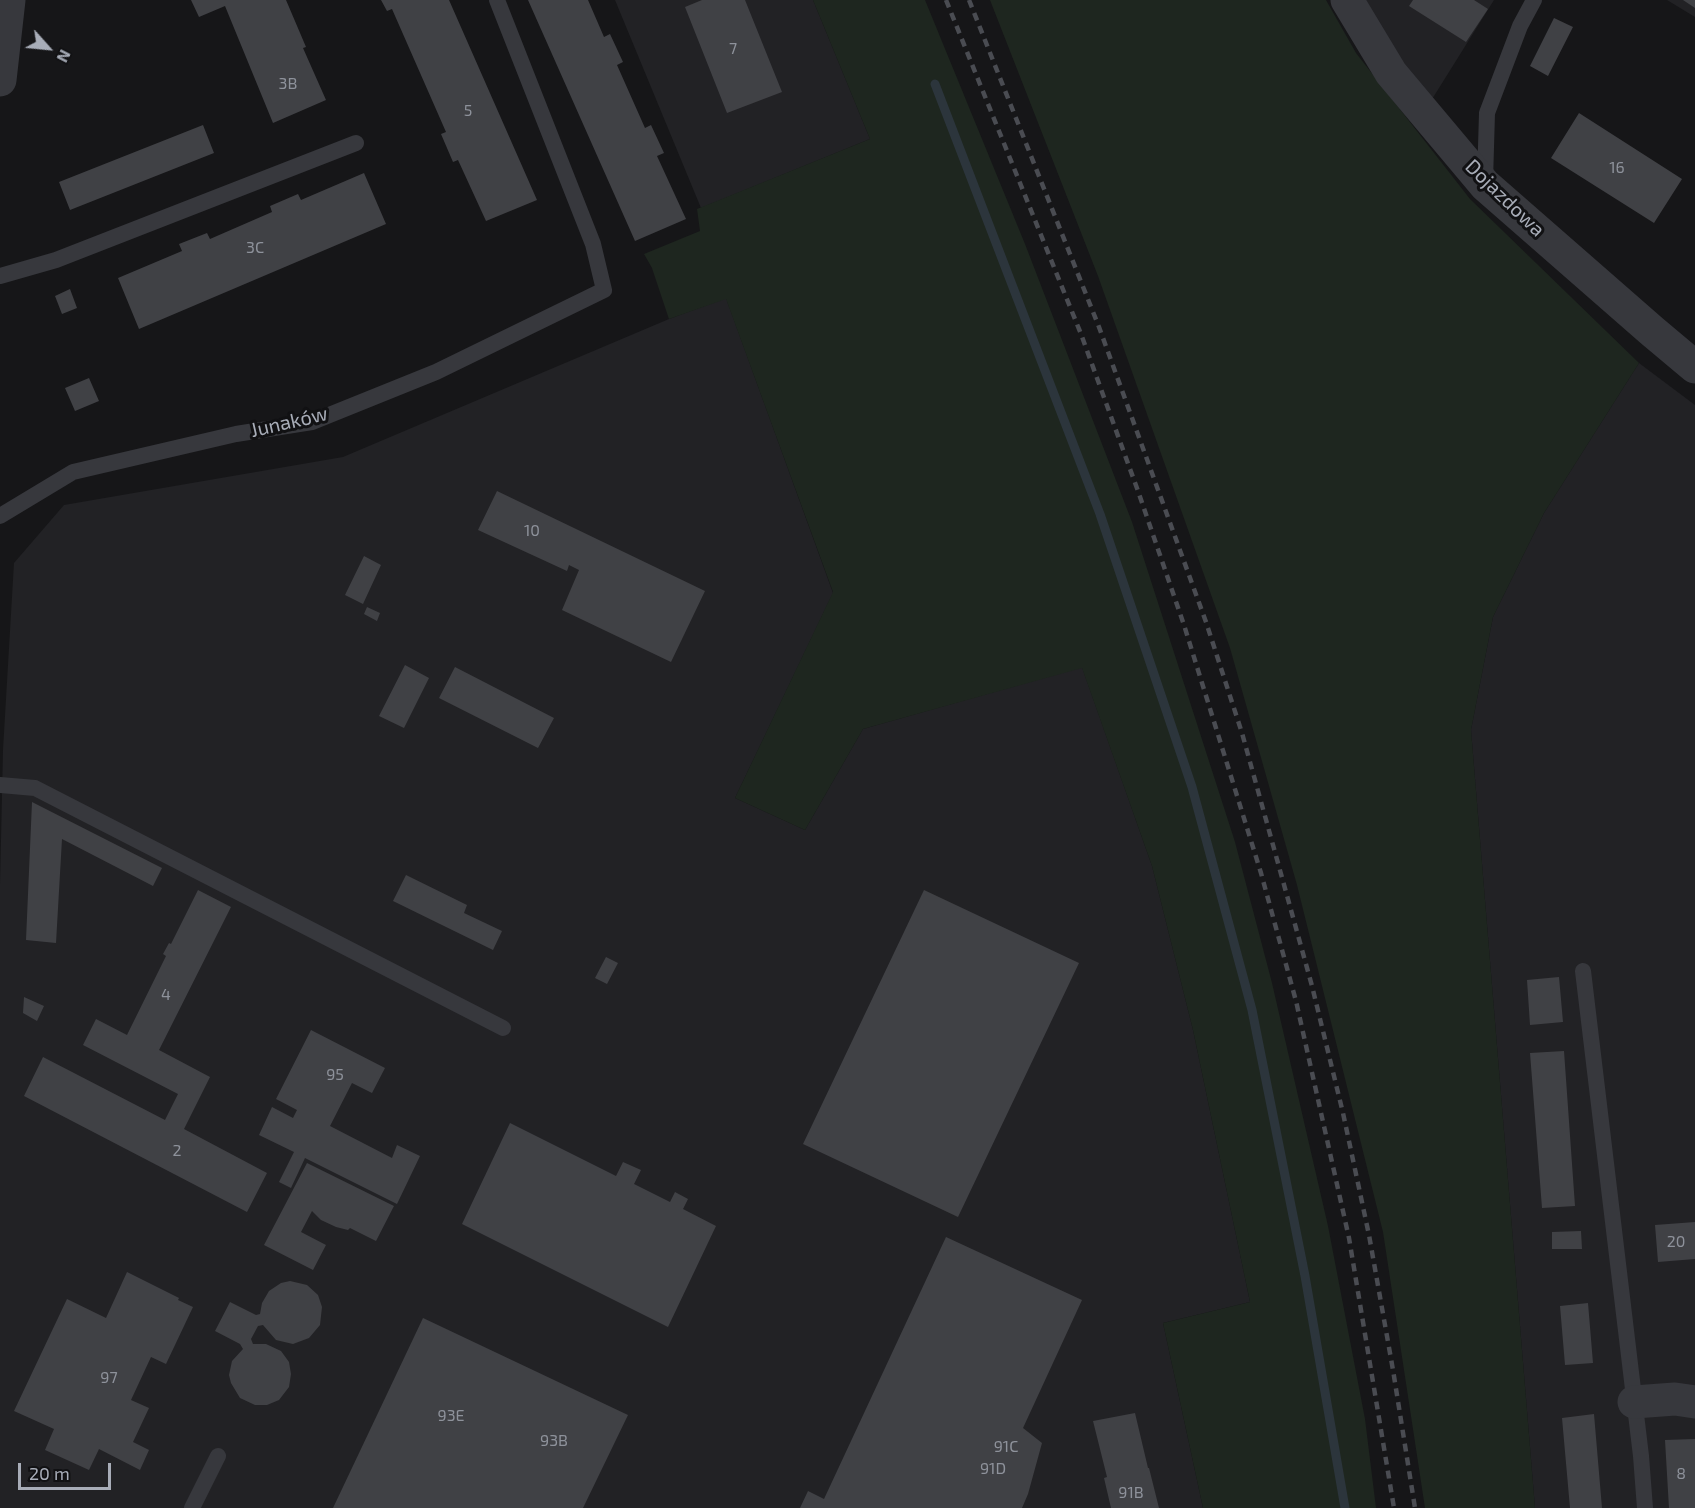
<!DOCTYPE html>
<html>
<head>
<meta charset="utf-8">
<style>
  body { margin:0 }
  #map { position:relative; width:1695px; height:1508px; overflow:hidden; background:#161618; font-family:"Exo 2",sans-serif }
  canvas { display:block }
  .north { position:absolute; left:18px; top:18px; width:60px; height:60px; -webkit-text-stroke:4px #111113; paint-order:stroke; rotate:117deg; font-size:16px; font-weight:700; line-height:24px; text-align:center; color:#a8adb8 }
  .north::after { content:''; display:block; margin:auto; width:21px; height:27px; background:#a8adb8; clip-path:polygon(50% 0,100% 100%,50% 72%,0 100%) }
  .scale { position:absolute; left:18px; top:1463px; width:93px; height:27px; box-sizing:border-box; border:3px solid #a8adb8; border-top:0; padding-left:8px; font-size:18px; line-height:21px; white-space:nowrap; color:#a8adb8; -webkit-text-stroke:4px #111113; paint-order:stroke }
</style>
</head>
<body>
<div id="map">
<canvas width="1695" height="1508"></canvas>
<div class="north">N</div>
<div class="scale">20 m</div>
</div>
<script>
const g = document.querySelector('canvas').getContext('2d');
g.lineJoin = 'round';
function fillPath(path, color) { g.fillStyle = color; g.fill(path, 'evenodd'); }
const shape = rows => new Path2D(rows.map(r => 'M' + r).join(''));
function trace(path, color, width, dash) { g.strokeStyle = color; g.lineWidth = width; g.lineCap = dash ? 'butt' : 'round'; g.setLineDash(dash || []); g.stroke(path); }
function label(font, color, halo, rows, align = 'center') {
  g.font = font + ' "Exo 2",sans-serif'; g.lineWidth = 6; g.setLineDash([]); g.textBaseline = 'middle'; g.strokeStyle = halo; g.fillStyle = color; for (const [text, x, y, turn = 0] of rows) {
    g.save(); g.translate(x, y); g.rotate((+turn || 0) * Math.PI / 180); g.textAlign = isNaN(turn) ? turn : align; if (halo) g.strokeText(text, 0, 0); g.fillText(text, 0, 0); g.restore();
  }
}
fillPath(shape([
  [615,0,813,0,870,139,701,208],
  [1358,0,1494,0,1429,104],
  [1667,0,1695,0,1695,17],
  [726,298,833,593,735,798,805,830,863,729,1082,667,1152,866,1193,1030,1250,1302,1163,1323,1203,1508,0,1508,0,884,3,750,14,563,64,505,343,457,669,319],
  [1639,363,1695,405,1695,1508,1535,1508,1471,730,1493,617,1544,513]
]), '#222225');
fillPath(shape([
  [813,0,925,0,1025,244,1132,522,1235,842,1272,983,1328,1226,1365,1419,1376,1508,1203,1508,1163,1323,1250,1302,1193,1030,1152,866,1082,668,863,729,805,830,735,798,833,592,726,299,669,319,652,268,644,254,700,231,697,209,870,139],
  [990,0,1326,0,1356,53,1470,199,1639,363,1544,513,1493,617,1471,730,1535,1508,1425,1508,1383,1232,1297,885,1230,648,1098,276]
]), '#1e261f');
trace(shape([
  [935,84,1100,514,1192,787,1252,1010,1305,1276,1345,1508]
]), '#2c353c', 9);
fillPath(shape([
  [191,0,286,0,306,47,303,48,326,100,273,123,225,6,199,17],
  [381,0,449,0,537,200,486,221,458,160,453,162,441,134,446,132,392,9,387,11],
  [528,0,588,0,604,37,610,34,623,62,617,65,645,128,651,125,664,153,657,156,686,219,635,241],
  [702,0,745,0,782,92,727,113,685,7],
  [1413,0,1474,0,1488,9,1466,42,1409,6],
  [1683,0,1695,0,1695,8],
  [1554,18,1573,27,1548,76,1530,66],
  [1579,113,1682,179,1654,223,1551,158],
  [203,125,214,153,70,210,59,182],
  [364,173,386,224,139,329,118,278,182,251,179,244,207,233,210,239,272,212,270,206,298,194,301,200],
  [70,289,77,308,62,314,55,296],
  [89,378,99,401,75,411,65,388],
  [497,491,705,591,671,662,562,610,579,570,569,565,567,571,478,530],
  [364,556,381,565,363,604,345,595],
  [367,607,380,613,377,621,364,614],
  [405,665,429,678,404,728,379,716],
  [455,667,554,718,538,748,439,698],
  [32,802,162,868,153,886,62,839,56,943,26,940],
  [406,875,467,905,464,913,502,931,493,950,393,901],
  [198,890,231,907,159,1050,210,1077,184,1129,267,1173,247,1212,24,1096,43,1057,165,1120,178,1094,83,1045,96,1019,127,1035,166,956,163,954,169,943,171,944],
  [924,890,1079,963,958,1217,803,1144],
  [606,957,618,963,607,984,595,978],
  [1559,977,1563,1022,1530,1025,1527,980],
  [24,997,44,1006,37,1021,23,1013],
  [311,1030,385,1068,372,1093,352,1083,330,1126,392,1158,397,1145,420,1156,397,1204,305,1158,291,1188,279,1182,294,1152,259,1135,272,1107,293,1118,297,1110,276,1099],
  [1564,1051,1575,1206,1542,1208,1530,1053],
  [510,1123,616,1176,623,1162,641,1170,634,1184,670,1202,675,1192,688,1199,683,1209,716,1226,668,1327,462,1224],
  [307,1163,394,1206,376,1241,350,1228,348,1230,336,1227,321,1220,312,1211,301,1232,326,1245,313,1270,264,1245],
  [1695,1222,1695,1259,1658,1262,1655,1225],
  [1581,1231,1582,1249,1552,1249,1552,1232],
  [946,1237,1082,1300,1023,1428,1042,1443,1028,1494,1022,1508,800,1508,808,1491,824,1499],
  [127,1272,179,1298,178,1300,193,1307,166,1364,151,1357,131,1400,149,1408,133,1442,149,1450,140,1470,99,1449,89,1470,45,1450,54,1429,14,1411,67,1299,106,1318],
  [290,1281,307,1285,318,1295,322,1307,320,1325,309,1338,293,1344,276,1340,263,1325,258,1326,251,1339,253,1344,266,1344,281,1351,289,1362,291,1374,289,1387,279,1400,267,1405,255,1405,240,1398,231,1383,229,1375,232,1361,243,1349,240,1344,215,1331,230,1302,256,1315,260,1314,262,1303,269,1291,281,1283],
  [1588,1303,1593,1363,1565,1365,1560,1306],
  [423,1318,628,1415,583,1508,333,1508],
  [1135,1413,1148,1468,1149,1468,1159,1508,1111,1508,1104,1478,1107,1477,1093,1421],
  [1594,1414,1602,1508,1570,1508,1562,1418],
  [1695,1439,1695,1508,1669,1508,1665,1440]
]), '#404145');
trace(shape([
  [1485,181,1487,113,1520,26,1534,0],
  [0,276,56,260,356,143],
  [0,516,73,472,236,434,312,422,436,372,604,290,593,244,497,0],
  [0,785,35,788,503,1028],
  [1583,971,1641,1456,1645,1508],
  [192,1508,218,1456]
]), '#37383d', 16);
trace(shape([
  [1347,0,1391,73,1485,185,1652,331,1695,367],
  [0,80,9,0],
  [1634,1402,1675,1399,1695,1402]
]), '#37383d', 33);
trace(shape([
  [946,0,1081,334,1138,491,1184,625,1261,873,1296,1001,1349,1238,1394,1508],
  [969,0,1099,327,1206,622,1242,733,1312,986,1343,1113,1369,1235,1393,1370,1415,1508]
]), '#4a4c52', 4.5, [8, 6]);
label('16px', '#8e929b', null, [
  ["7",733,49],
  ["3B",288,84],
  ["5",468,111],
  ["16",1617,168],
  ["3C",255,248],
  ["10",532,531],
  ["4",166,995],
  ["95",335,1075],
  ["2",177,1151],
  ["20",1676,1242],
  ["97",109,1378],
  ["93E",451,1416],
  ["93B",554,1441],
  ["91C",1006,1447],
  ["91D",993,1469],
  ["8",1681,1474],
  ["91B",1131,1493]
]);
label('20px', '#a8adb8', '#111113', [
  ["Dojazdowa",1505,198,44],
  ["Junaków",289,422,-13]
]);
</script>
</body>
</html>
